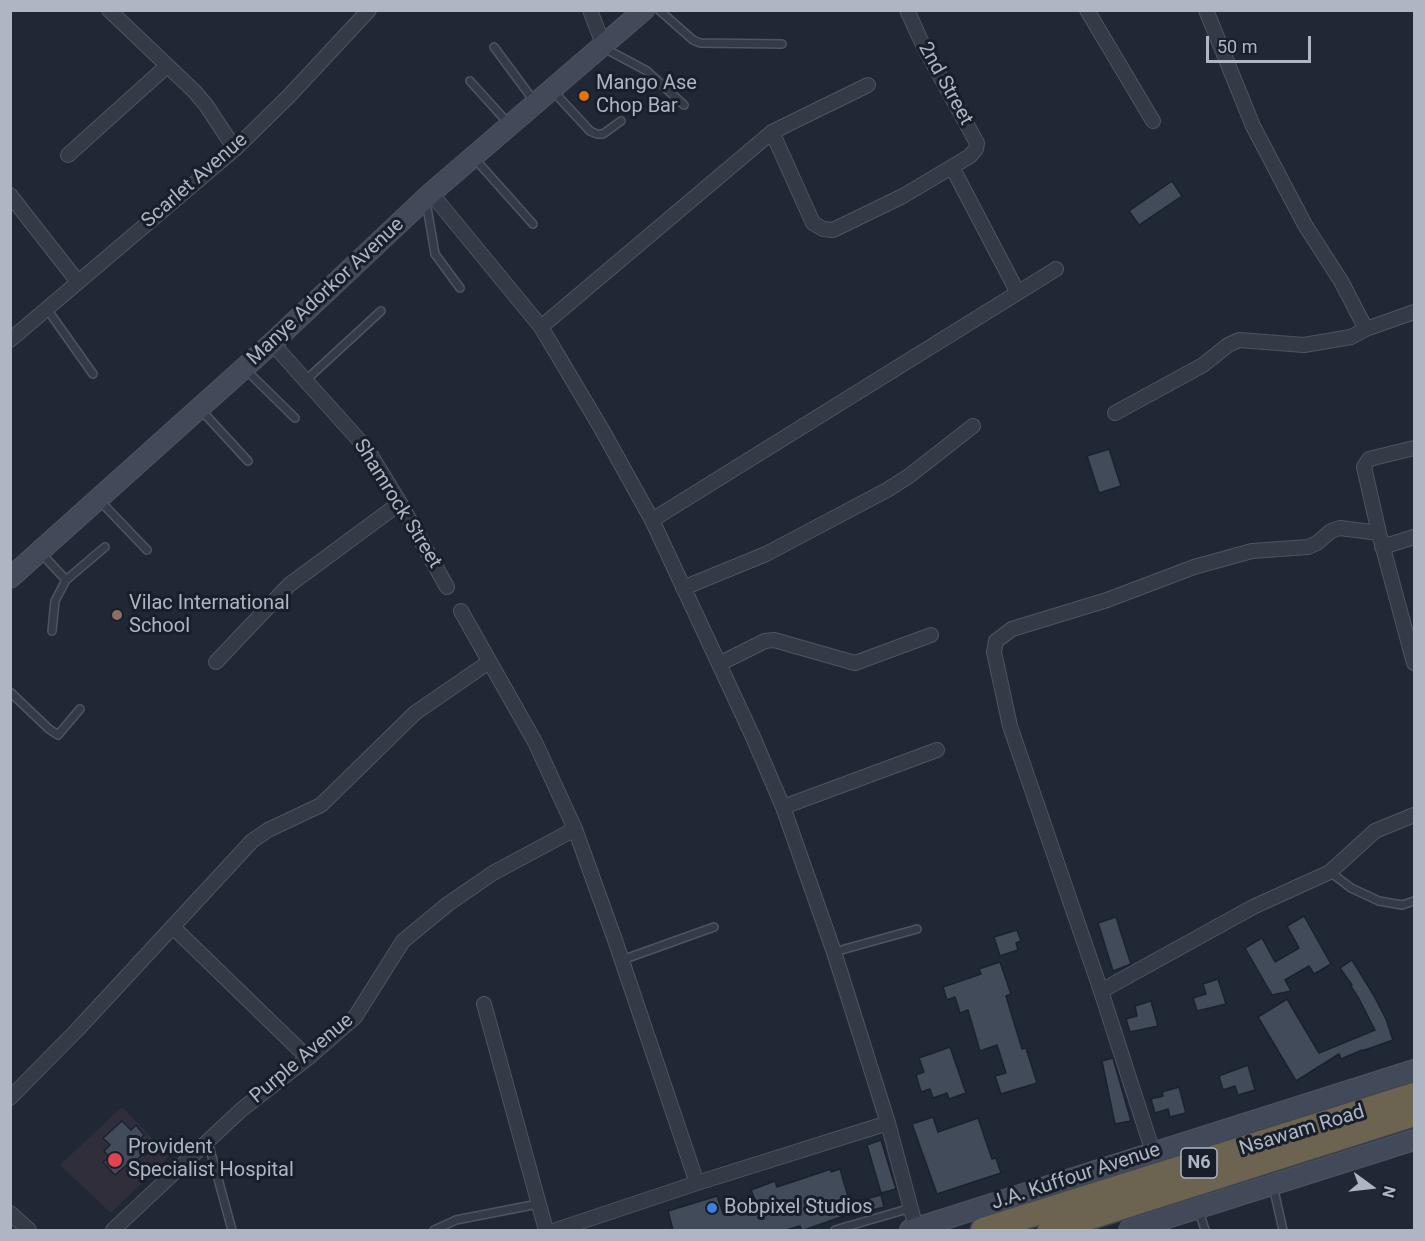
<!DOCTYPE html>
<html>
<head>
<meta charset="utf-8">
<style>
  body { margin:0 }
  #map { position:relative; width:1425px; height:1241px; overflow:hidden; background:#212835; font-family:Roboto,sans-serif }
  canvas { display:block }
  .frame { position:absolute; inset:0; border:12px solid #aeb5c3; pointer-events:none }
  .north { position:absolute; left:1341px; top:1157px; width:60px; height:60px; -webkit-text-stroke:4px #191f2a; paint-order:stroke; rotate:105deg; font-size:16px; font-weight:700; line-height:24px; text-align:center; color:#aeb5c3 }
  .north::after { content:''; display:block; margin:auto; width:21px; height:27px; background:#aeb5c3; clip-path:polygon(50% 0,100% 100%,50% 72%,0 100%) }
  .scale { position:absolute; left:1206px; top:36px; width:105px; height:27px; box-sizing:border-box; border:3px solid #aeb5c3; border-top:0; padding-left:8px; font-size:18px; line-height:21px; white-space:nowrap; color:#aeb5c3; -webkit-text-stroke:4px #191f2a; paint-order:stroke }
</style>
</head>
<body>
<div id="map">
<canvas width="1425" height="1241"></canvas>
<div class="frame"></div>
<div class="north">N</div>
<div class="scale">50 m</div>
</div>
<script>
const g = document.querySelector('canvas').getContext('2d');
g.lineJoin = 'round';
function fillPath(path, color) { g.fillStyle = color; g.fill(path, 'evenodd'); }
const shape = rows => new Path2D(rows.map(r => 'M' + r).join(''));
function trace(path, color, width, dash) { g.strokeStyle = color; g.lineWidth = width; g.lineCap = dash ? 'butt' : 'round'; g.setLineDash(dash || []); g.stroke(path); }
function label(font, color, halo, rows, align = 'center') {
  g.font = font + ' Roboto,sans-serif'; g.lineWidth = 6; g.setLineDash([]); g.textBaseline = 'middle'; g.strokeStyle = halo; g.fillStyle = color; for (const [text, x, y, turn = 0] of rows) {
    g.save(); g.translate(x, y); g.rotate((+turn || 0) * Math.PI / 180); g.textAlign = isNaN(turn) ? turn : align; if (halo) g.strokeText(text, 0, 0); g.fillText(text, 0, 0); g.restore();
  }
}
fillPath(shape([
  [122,1107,169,1156,111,1213,60,1165]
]), '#312e3b');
const building = shape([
  [1172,181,1182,196,1139,225,1129,211,1172,181],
  [1109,449,1121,486,1099,493,1087,456,1109,449],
  [1304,916,1331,964,1314,974,1309,966,1285,980,1291,991,1272,995,1245,948,1262,938,1275,962,1299,948,1287,926,1304,916],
  [1116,917,1131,964,1113,971,1098,923,1116,917],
  [1017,930,1021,941,1016,943,1018,950,1000,956,994,937,1017,930],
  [1352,960,1373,994,1386,1019,1393,1040,1362,1051,1362,1050,1341,1059,1339,1054,1296,1081,1258,1017,1287,999,1319,1053,1375,1030,1359,999,1351,986,1352,985,1340,968,1352,960],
  [1000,962,1011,994,1006,996,1022,1049,1026,1048,1037,1083,1001,1094,995,1076,1006,1073,997,1045,980,1051,968,1010,960,1013,955,997,947,1000,943,987,981,974,979,969,1000,962],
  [1218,979,1226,1004,1197,1011,1193,998,1206,994,1203,984,1218,979],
  [1151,1001,1158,1026,1130,1032,1126,1019,1137,1016,1135,1006,1151,1001],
  [950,1047,966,1093,949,1099,947,1093,933,1098,930,1089,921,1092,916,1075,924,1072,919,1058,950,1047],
  [1113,1058,1131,1121,1115,1124,1102,1061,1113,1058],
  [1248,1065,1255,1090,1238,1095,1235,1086,1223,1090,1219,1076,1248,1065],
  [1179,1087,1186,1113,1170,1117,1168,1109,1155,1113,1151,1099,1163,1096,1162,1092,1179,1087],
  [933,1117,938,1132,978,1118,992,1159,996,1158,1001,1173,937,1194,912,1124,933,1117],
  [122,1121,131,1130,136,1125,144,1135,140,1139,149,1149,134,1162,132,1160,115,1175,103,1162,109,1157,104,1151,110,1145,103,1138,122,1121],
  [881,1140,896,1189,881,1193,867,1145,881,1140],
  [831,1169,831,1172,840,1169,850,1203,881,1195,884,1207,861,1213,861,1210,804,1230,802,1230,800,1226,786,1230,673,1230,668,1211,717,1196,723,1213,756,1202,751,1190,775,1181,777,1187,831,1169]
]);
fillPath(building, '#424b5a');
trace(building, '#1b212d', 1.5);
const lane = shape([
  [659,10,693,40,700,43,782,44],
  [494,47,534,101],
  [604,48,647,71,684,105],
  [470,81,508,123],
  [553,91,590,131,597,134,603,134,621,121],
  [475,159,533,224],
  [426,201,435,254,460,288],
  [47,309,93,374],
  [246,370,295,418],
  [306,380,381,311],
  [201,410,248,461],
  [100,501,147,550],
  [41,553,66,580],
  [52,631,55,601,66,580,105,547],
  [10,692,49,729,58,735,80,709],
  [1330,872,1351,888,1379,901,1402,905,1414,901],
  [834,952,917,929],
  [622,960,714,927],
  [208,1142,232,1230],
  [1273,1186,1283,1230],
  [1199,1211,1205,1230],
  [434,1230,456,1220,538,1204],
  [835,1230,911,1208]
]);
const street = shape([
  [109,10,194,91,206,105,235,149],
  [590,10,603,44],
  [1087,10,1153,121],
  [1206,10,1253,126,1305,225,1341,281,1366,329],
  [772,132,813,223,823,229,833,230,903,196,970,156,976,149,977,143,923,45,907,10],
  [68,155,167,66],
  [952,167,1018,293],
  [431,193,541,327,601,428,652,520,753,737,783,807,834,952,888,1123,916,1228],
  [10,195,78,282],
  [541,327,772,132,868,85],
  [10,340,235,149,289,96,369,10],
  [272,343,367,449,400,503,447,587],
  [1115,413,1203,365,1228,345,1239,340,1304,345,1351,337,1366,329,1414,312],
  [1414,448,1369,459,1364,467,1379,533,1414,663],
  [652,520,1056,269],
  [1382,547,1414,537],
  [683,588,766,554,887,490,909,476,973,426],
  [461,611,535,742,575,829,615,940,697,1183],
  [216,662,289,585,400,503],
  [719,664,765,641,774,640,855,663,931,635],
  [783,807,937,750],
  [174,928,308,1058],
  [1101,991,1253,907,1330,872,1375,831,1414,815],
  [484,1004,546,1230],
  [10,1098,78,1029,252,841,268,830,321,805,415,713,489,662],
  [1153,1152,1101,991,1010,726,994,652,996,641,1012,629,1107,600,1194,567,1252,551,1308,547,1317,543,1331,531,1340,528,1379,533],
  [10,1213,29,1230],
  [113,1230,241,1110,308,1058,355,1017,403,941,448,904,493,873,575,829],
  [556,1230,697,1183,888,1123]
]);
const secondary = shape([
  [10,578,272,343,431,193,644,10],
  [910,1230,1414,1070],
  [1129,1230,1414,1140]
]);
const highway = shape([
  [983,1230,1414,1095],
  [1050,1230,1414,1114]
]);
trace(lane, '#4e5561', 10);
trace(street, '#4e5561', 16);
trace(secondary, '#4e5561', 22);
trace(highway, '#3e4551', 27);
trace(lane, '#343a46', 7);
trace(street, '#343a46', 14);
trace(secondary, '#424959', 20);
trace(highway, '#6c6351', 24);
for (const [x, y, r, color] of [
  [584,96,6,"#e8710a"],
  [117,615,6,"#8d6e63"],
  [115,1160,8,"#e0444e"],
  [712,1208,6,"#3f7fe0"]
]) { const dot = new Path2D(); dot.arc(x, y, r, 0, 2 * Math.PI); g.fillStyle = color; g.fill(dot); trace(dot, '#191f2a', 2); }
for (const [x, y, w] of [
  [1199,1163,36]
]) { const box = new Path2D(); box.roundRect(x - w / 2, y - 15, w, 30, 4.5); g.fillStyle = '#191f2a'; g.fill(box); trace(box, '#aeb5c3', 1.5); }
label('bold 18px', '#aeb5c3', null, [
  ["N6",1199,1163]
]);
label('20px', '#aeb5c3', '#191f2a', [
  ["Mango Ase",596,84],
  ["Chop Bar",596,107],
  ["Vilac International",129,604],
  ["School",129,627],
  ["Provident",128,1148],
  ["Specialist Hospital",128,1171],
  ["Bobpixel Studios",724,1208]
], 'left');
label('20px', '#aeb5c3', '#191f2a', [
  ["2nd Street",945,84,61],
  ["Scarlet Avenue",195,181,-41],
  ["Manye Adorkor Avenue",326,292,-43],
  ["Shamrock Street",397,504,58],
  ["Purple Avenue",302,1059,-40],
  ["Nsawam Road",1302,1131,-17],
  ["J.A. Kuffour Avenue",1076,1177,-18]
]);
</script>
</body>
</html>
